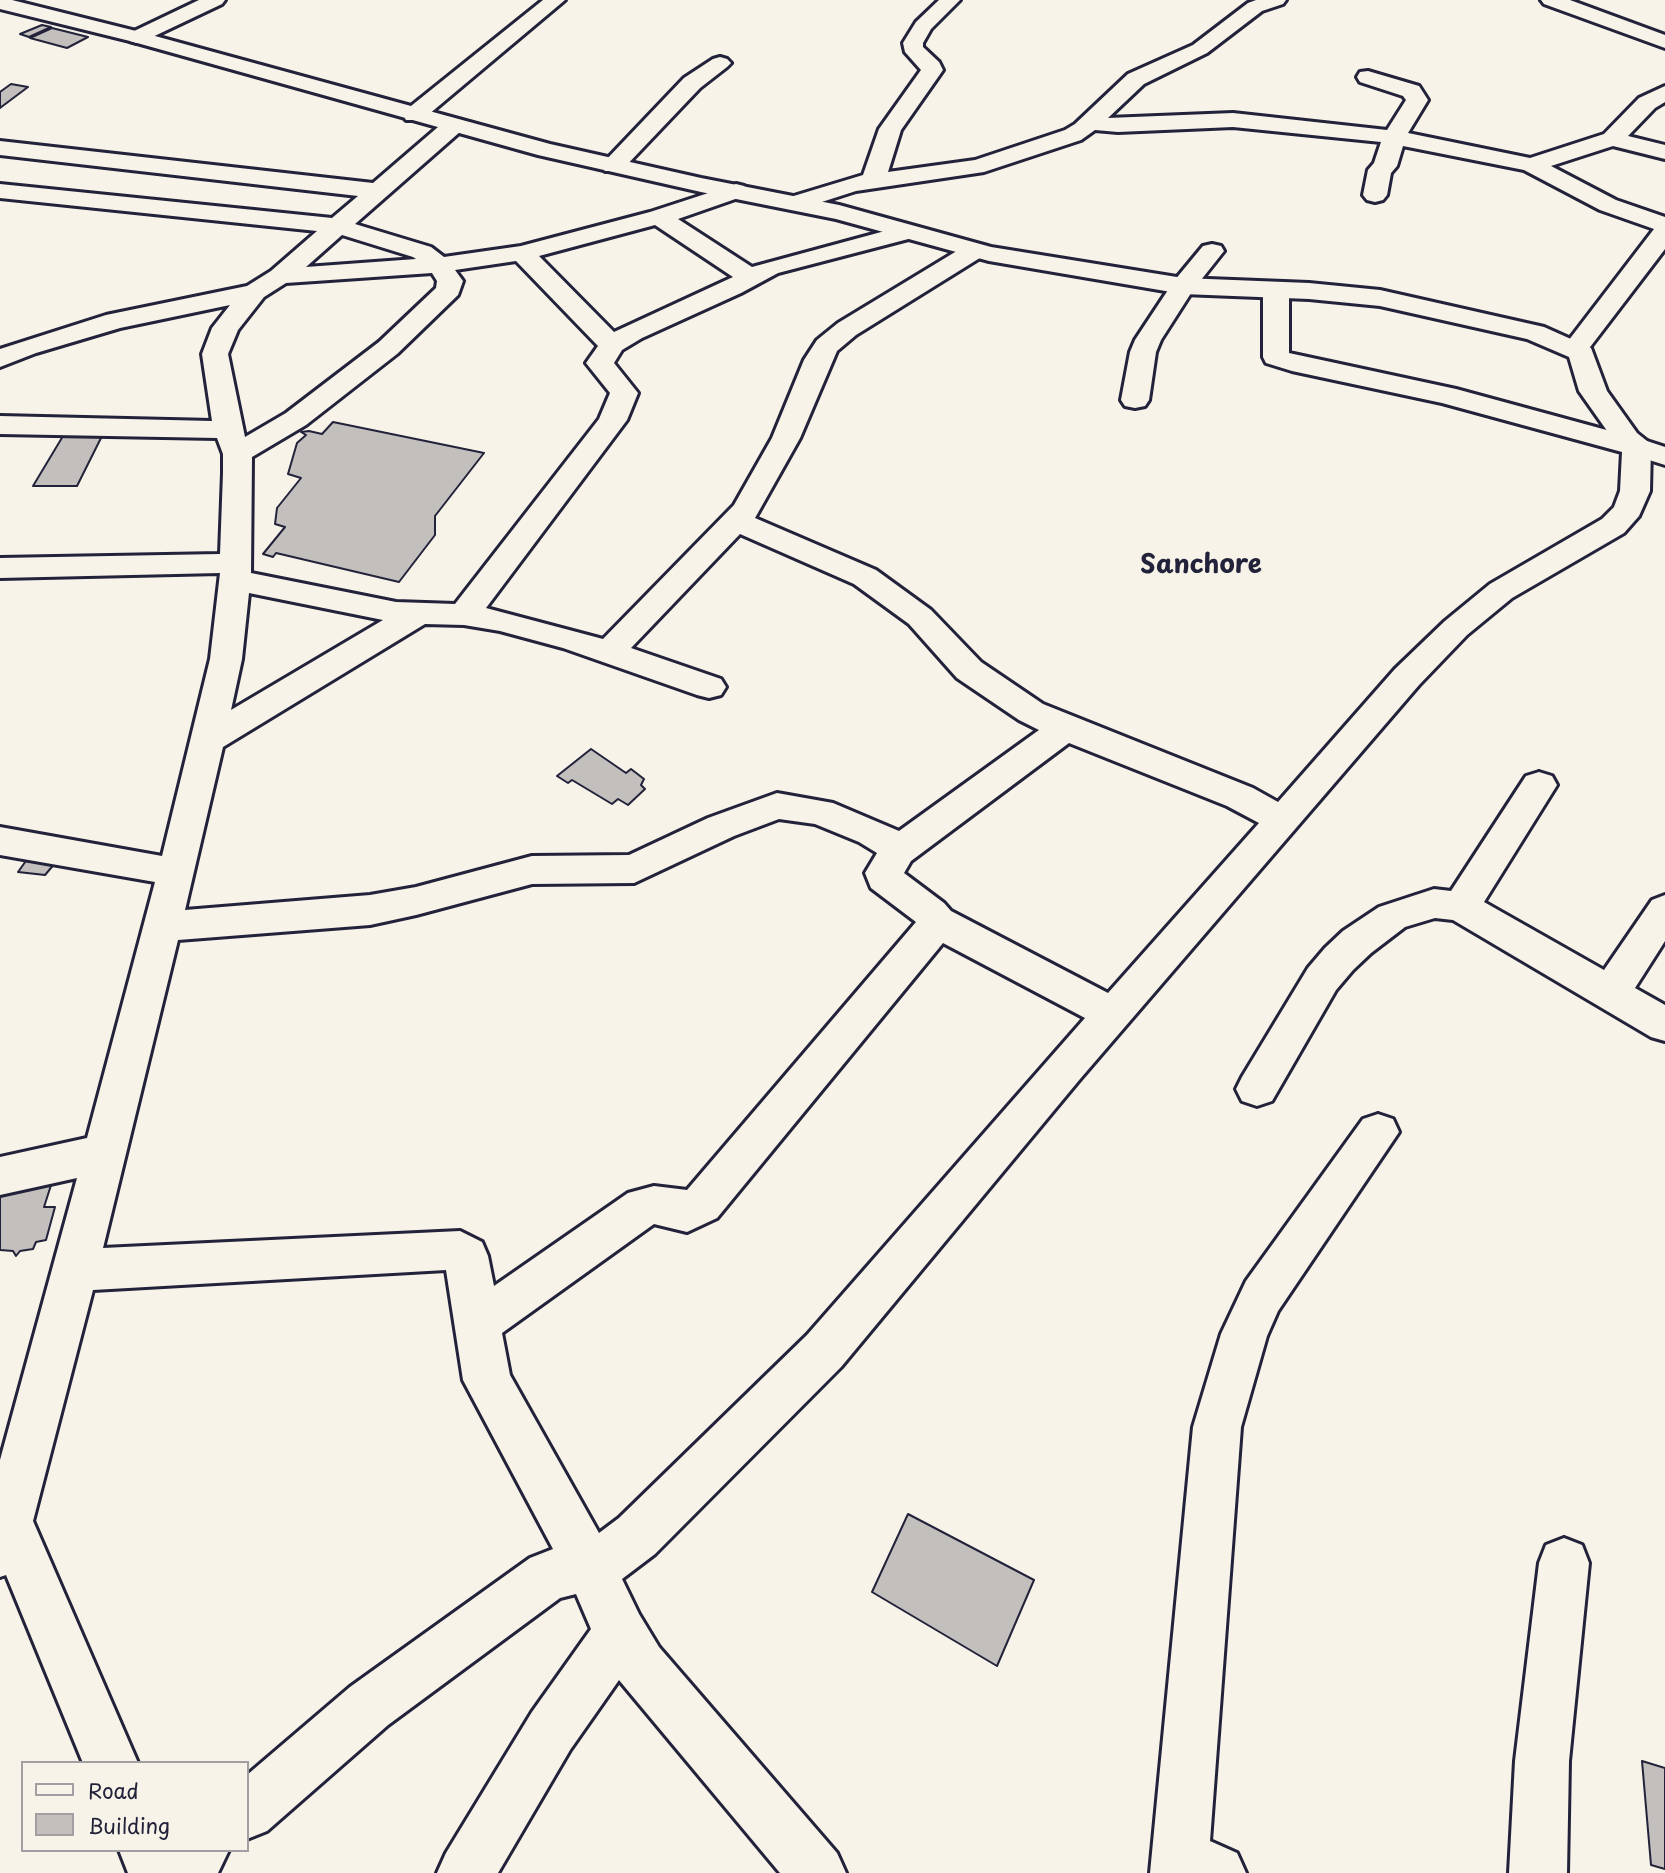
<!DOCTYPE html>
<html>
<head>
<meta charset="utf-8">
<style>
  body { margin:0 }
  #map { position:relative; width:1665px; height:1873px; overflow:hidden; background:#f7f3e8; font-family:"Playpen Sans",sans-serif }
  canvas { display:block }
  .legend { position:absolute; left:21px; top:1761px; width:228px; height:91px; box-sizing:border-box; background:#f7f3e8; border:2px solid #a29fa3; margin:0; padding:9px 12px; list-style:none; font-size:21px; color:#22223b }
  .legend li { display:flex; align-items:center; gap:14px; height:35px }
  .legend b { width:35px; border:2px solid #a29fa3 }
</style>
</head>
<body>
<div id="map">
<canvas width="1665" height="1873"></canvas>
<ul class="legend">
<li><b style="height:9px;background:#f7f3e8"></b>Road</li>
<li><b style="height:19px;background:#c2bfbd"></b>Building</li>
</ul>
</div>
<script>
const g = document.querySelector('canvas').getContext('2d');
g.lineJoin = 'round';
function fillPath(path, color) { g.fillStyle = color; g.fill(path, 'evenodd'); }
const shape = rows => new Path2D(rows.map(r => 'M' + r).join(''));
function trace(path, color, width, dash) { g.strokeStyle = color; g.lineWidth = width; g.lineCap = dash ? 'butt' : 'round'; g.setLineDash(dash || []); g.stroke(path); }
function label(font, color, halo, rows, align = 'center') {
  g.font = font + ' "Playpen Sans",sans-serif'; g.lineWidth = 5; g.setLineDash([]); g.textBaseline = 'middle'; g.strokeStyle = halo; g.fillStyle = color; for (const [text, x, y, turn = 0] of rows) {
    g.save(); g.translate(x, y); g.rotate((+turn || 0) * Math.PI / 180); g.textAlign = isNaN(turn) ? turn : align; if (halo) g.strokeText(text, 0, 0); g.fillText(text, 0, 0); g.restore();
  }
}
const building = shape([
  [42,25,51,27,29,37,20,34,42,25],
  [52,28,88,37,67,48,30,38,52,28],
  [11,84,28,87,0,108,0,92,11,84],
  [333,422,484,453,435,516,435,535,399,582,276,553,273,557,263,554,285,527,275,524,277,508,301,478,288,474,297,443,306,435,301,432,309,431,322,434,333,422],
  [103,434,77,486,33,486,63,436,103,434],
  [591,749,626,773,631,769,644,779,641,785,645,789,628,805,618,799,612,804,572,780,568,783,557,776,591,749],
  [33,851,62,855,45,875,18,872,33,851],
  [53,1179,44,1207,55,1207,46,1240,36,1242,33,1249,20,1251,16,1256,13,1251,0,1250,0,1186,53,1179],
  [908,1514,1034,1580,997,1666,872,1592,908,1514],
  [1642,1761,1665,1768,1665,1869,1651,1865,1642,1761]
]);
fillPath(building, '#c2bfbd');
trace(building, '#22223b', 2);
const minor = shape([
  [199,0,225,0,222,4,144,41,137,43,130,41,127,37,130,33,199,0],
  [543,0,565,0,422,120,406,120,403,115,406,110,543,0],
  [939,0,960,0,931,29,923,43,923,47,939,62,943,70,901,130,888,172,975,160,1065,130,1075,124,1128,74,1193,45,1248,3,1256,0,1286,0,1283,4,1262,11,1207,53,1144,84,1108,118,1233,113,1387,130,1406,100,1403,96,1360,82,1357,77,1360,72,1368,71,1419,86,1428,100,1408,133,1530,158,1604,134,1639,98,1665,86,1665,102,1655,108,1628,136,1665,145,1665,159,1613,146,1551,166,1616,200,1665,217,1665,249,1584,355,1575,357,1566,355,1562,349,1654,229,1600,210,1524,170,1403,146,1397,166,1391,173,1387,195,1383,200,1375,202,1367,200,1363,195,1368,170,1374,163,1381,142,1233,127,1118,132,1095,130,1081,140,984,172,856,191,803,208,795,210,787,208,783,203,787,198,863,175,879,129,921,70,905,52,903,43,916,22,939,0],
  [1541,0,1570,0,1665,35,1665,48,1544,4,1541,0],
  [720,57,727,59,731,63,727,67,700,88,621,171,605,171,601,166,605,161,684,78,713,59,720,57],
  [453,119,461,121,464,126,461,131,355,224,431,247,444,257,521,246,650,212,736,184,744,186,748,191,744,196,678,219,752,267,907,225,916,227,919,232,916,237,778,273,741,293,642,338,622,350,614,363,638,393,627,420,486,608,603,639,734,505,772,438,804,360,817,340,838,323,965,246,974,244,983,246,986,251,983,256,856,335,837,351,800,438,755,518,876,570,931,610,981,662,1043,704,1253,788,1278,802,1395,669,1445,621,1490,584,1602,519,1614,507,1620,491,1622,452,1442,403,1292,371,1266,363,1263,357,1263,290,1267,285,1276,282,1285,285,1289,290,1289,353,1456,389,1647,441,1651,447,1650,491,1639,516,1624,533,1512,598,1467,635,1419,685,1080,1079,841,1367,655,1554,622,1579,639,1614,659,1647,837,1853,846,1873,780,1873,619,1680,570,1750,498,1873,437,1873,446,1853,532,1712,591,1629,576,1594,560,1598,388,1725,267,1831,247,1839,247,1775,350,1687,530,1558,553,1549,463,1380,446,1270,93,1290,33,1521,138,1763,83,1763,6,1575,0,1577,0,1460,77,1178,0,1195,0,1157,87,1138,155,882,0,855,0,827,162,856,210,659,220,573,0,578,0,558,220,554,223,473,223,454,217,438,0,434,0,416,212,421,202,354,212,328,230,305,120,328,36,353,0,367,0,349,106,315,247,286,271,271,317,231,0,198,0,184,332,218,358,196,0,155,0,141,373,183,445,121,453,119],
  [655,225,733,277,614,332,539,256,655,225],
  [342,235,413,257,416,259,306,267,342,235],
  [516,261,598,346,586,363,610,393,599,419,455,604,396,602,251,573,252,457,306,425,397,354,458,295,463,281,455,270,516,261],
  [432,273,437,281,436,288,379,342,286,413,245,437,228,354,238,330,264,297,286,283,432,273],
  [740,534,854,584,909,624,957,678,1019,720,1039,730,899,831,833,803,777,793,708,818,629,855,532,856,416,887,370,895,185,910,223,747,425,624,464,625,500,631,563,648,697,695,709,698,721,695,726,687,721,679,631,648,740,534],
  [249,593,383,620,231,710,242,659,249,593],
  [1069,743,1227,806,1259,823,1108,993,951,911,944,903,904,873,911,861,1069,743],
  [779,819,815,824,859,842,877,853,865,873,871,888,916,922,687,1190,654,1186,628,1193,494,1286,488,1256,482,1242,460,1231,103,1248,178,940,370,925,416,915,532,884,634,883,734,836,779,819],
  [943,943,1085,1018,807,1335,619,1518,599,1533,510,1375,502,1333,654,1224,687,1232,717,1218,943,943],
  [1212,244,1221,246,1224,251,1193,290,1161,340,1156,352,1149,400,1145,406,1135,408,1125,406,1121,400,1130,352,1135,340,1174,281,1203,246,1212,244],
  [1539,772,1552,776,1557,785,1484,902,1604,970,1652,900,1665,895,1665,941,1635,988,1665,1005,1665,1041,1651,1037,1453,920,1435,918,1405,927,1371,953,1353,970,1336,990,1272,1101,1257,1106,1242,1101,1236,1089,1242,1077,1308,968,1325,948,1343,931,1379,907,1434,889,1451,891,1526,776,1539,772],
  [1378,1114,1393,1119,1399,1132,1278,1311,1267,1336,1241,1427,1210,1841,1237,1853,1246,1873,1150,1873,1193,1427,1221,1334,1246,1281,1363,1119,1378,1114],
  [1564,1538,1582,1545,1589,1563,1569,1761,1567,1873,1509,1873,1515,1761,1539,1563,1546,1545,1564,1538],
  [119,1850,229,1850,218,1873,128,1873,119,1850]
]);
const major = shape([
  [0,0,12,0,144,33,550,144,701,178,839,205,991,247,1183,278,1309,283,1380,290,1544,327,1591,348,1607,391,1637,433,1647,441,1665,447,1665,465,1627,453,1617,445,1579,391,1569,357,1527,339,1380,306,1309,299,1183,294,989,261,836,219,701,192,538,155,130,41,0,9,0,0]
]);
trace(minor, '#22223b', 6);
trace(major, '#22223b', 6);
fillPath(minor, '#f7f3e8');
fillPath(major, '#f7f3e8');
label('bold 26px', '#22223b', '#f7f3e8', [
  ["Sanchore",1201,566]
]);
</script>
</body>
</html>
